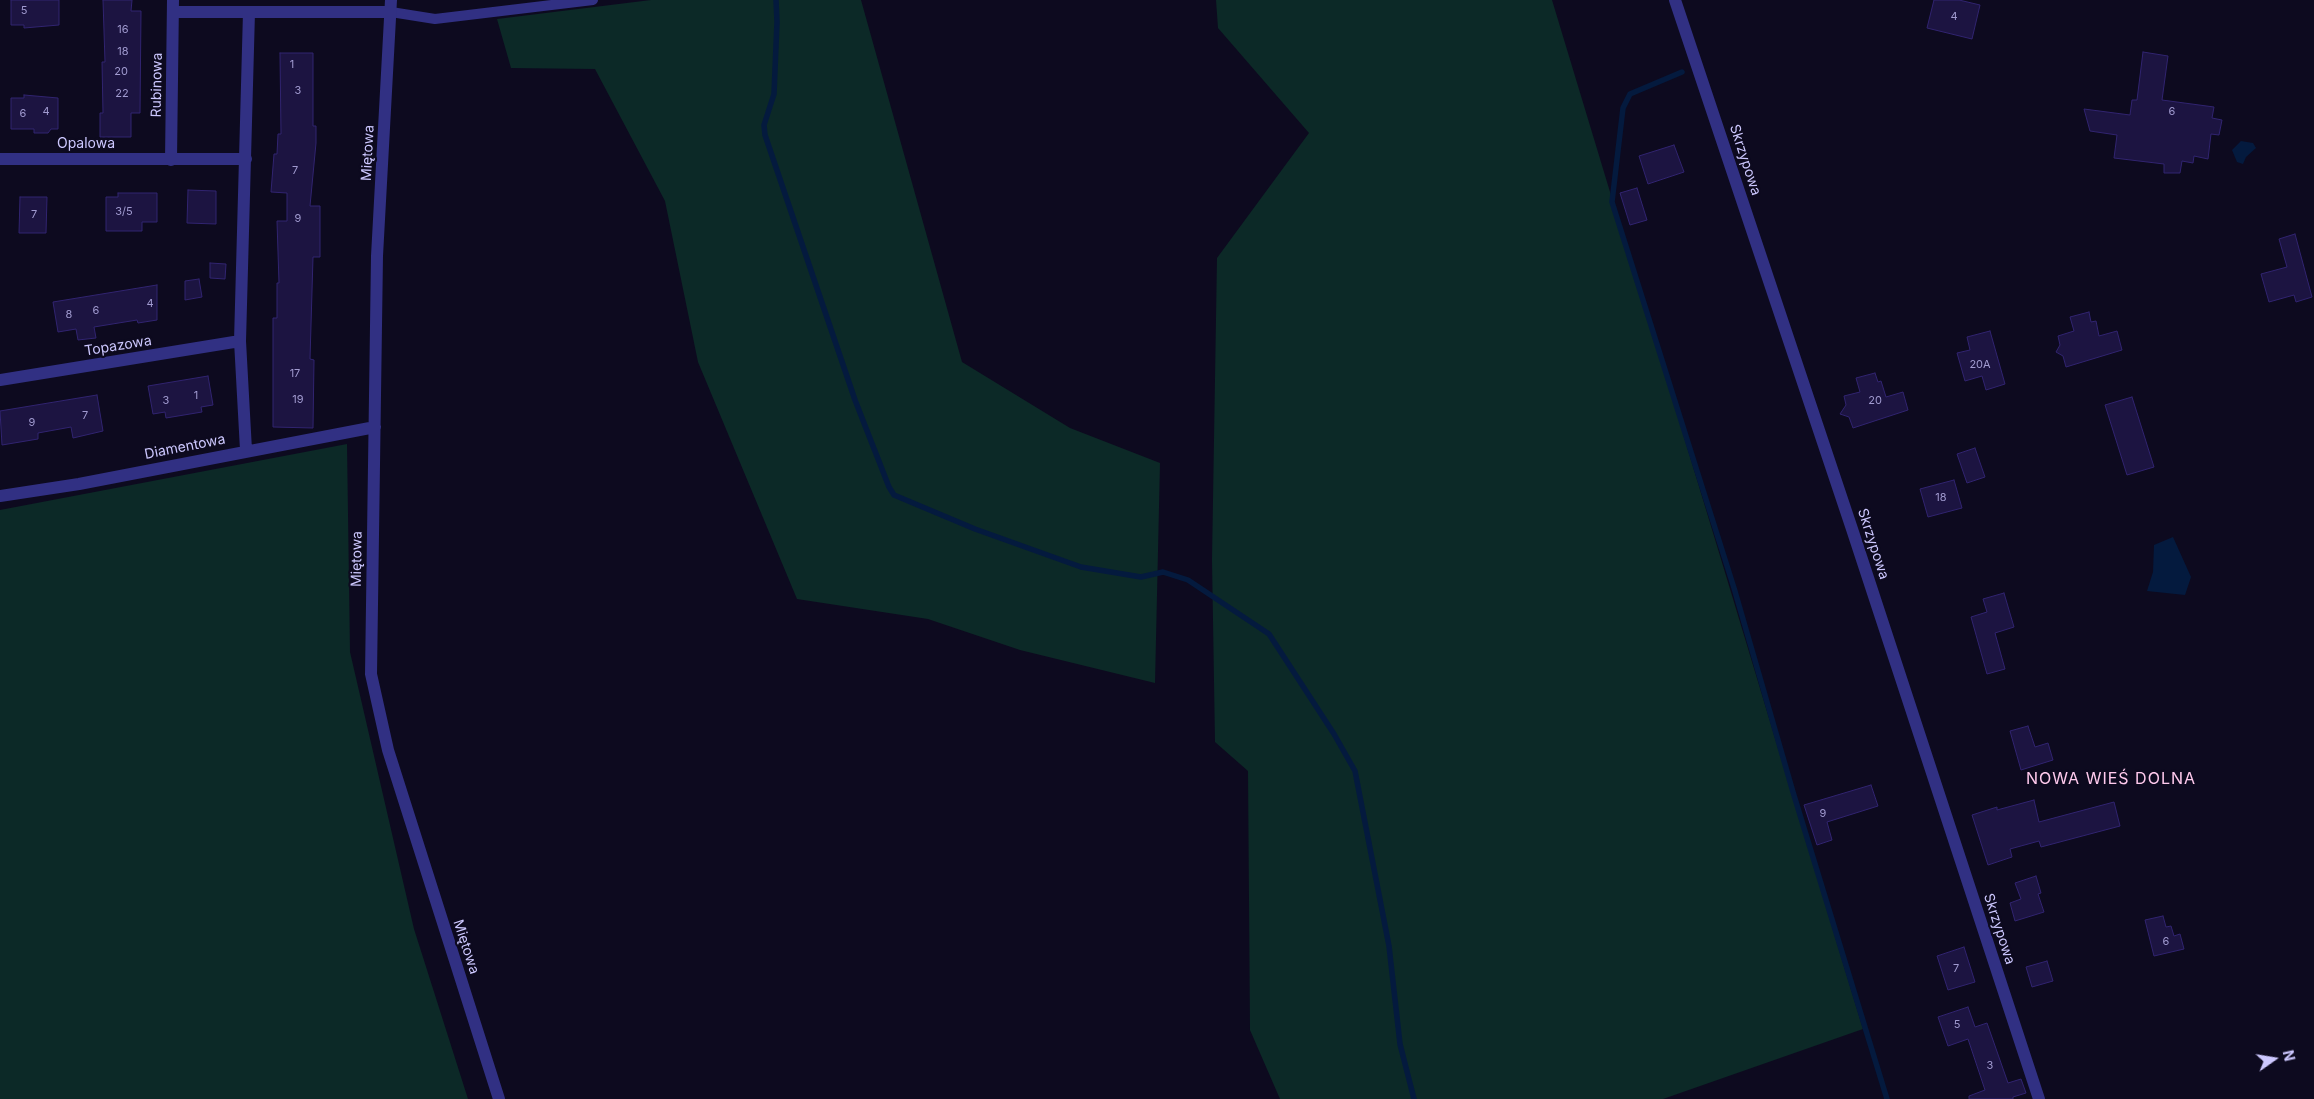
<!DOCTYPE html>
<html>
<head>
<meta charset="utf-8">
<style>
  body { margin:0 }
  #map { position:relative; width:2314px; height:1099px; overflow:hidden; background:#0d0a1f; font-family:Inter,sans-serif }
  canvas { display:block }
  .north { position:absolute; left:2249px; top:1034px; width:50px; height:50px; -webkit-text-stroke:4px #0d0a1f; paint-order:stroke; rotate:77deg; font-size:14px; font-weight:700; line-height:20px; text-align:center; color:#cdc8ff }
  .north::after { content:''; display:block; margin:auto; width:18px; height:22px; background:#cdc8ff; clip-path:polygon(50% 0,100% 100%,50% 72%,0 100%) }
</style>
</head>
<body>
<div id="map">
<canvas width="2314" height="1099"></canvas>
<div class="north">N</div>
</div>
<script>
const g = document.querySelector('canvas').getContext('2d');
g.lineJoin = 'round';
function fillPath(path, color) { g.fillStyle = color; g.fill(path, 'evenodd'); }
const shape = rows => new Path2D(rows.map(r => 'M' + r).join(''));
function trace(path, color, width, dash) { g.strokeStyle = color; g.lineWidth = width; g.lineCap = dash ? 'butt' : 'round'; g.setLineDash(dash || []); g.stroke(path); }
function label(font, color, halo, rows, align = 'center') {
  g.font = font + ' Inter,sans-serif'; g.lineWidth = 4.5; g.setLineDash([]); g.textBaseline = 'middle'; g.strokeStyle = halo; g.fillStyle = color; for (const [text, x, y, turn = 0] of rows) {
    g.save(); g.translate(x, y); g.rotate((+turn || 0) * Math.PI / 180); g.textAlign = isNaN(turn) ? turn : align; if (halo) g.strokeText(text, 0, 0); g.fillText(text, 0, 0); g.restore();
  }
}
fillPath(shape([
  [651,0,861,0,962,362,1070,428,1160,463,1155,683,1020,650,928,619,797,599,698,362,665,201,595,69,511,68,497,19],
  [1216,0,1552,0,1863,1029,1663,1099,1280,1099,1250,1030,1248,771,1215,742,1212,560,1217,258,1309,133,1218,28],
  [347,444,350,652,414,929,468,1099,0,1099,0,510]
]), '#0c2927');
fillPath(shape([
  [2241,141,2253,143,2256,148,2246,157,2243,164,2237,162,2232,150],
  [2173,537,2191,577,2185,595,2147,591,2153,572,2154,545]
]), '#041a3e');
trace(shape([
  [776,0,777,22,774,94,764,125,765,135,855,400,889,487,894,495,975,529,1081,567,1141,577,1163,572,1188,580,1269,634,1334,734,1355,771,1389,946,1400,1044,1414,1099],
  [1682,72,1630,94,1623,108,1612,202,1734,588,1793,792,1887,1099]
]), '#041a3e', 5.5);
const building = shape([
  [11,0,59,0,59,25,24,28,24,25,11,25,11,0],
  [103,0,132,0,131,11,141,11,140,113,131,113,131,137,100,137,100,113,103,113,102,62,105,62,103,0],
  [1934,0,1959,0,1980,5,1972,39,1927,28,1934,0],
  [2143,52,2168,56,2162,100,2214,107,2212,118,2222,120,2219,135,2211,134,2208,159,2194,156,2193,163,2182,161,2180,173,2164,173,2164,164,2114,158,2117,135,2090,131,2084,109,2130,115,2132,100,2137,100,2143,52],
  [280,53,313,53,313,126,316,126,316,143,310,206,320,206,320,257,313,257,310,359,314,360,313,428,273,427,273,318,277,318,277,283,279,283,277,221,287,221,287,193,271,192,274,154,277,154,278,134,281,134,280,53],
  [24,95,58,98,58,129,51,129,48,133,34,133,34,129,11,129,11,98,24,98,24,95],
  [1674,145,1684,172,1648,184,1639,156,1674,145],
  [1637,188,1647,220,1630,225,1620,193,1637,188],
  [188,190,216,191,216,224,187,223,188,190],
  [118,193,157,193,157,222,142,222,142,231,106,231,106,197,118,197,118,193],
  [20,197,47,197,46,233,19,233,20,197],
  [2295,234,2312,297,2296,302,2294,295,2269,302,2261,274,2287,267,2279,239,2295,234],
  [210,263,226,264,225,279,210,278,210,263],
  [199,279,202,297,185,300,185,281,199,279],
  [157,285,157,320,138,323,137,320,94,327,96,338,78,340,76,329,58,332,53,302,157,285],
  [2089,312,2091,322,2096,321,2099,336,2117,331,2122,350,2066,367,2063,356,2056,352,2060,345,2058,336,2074,331,2070,317,2089,312],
  [1990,331,2005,384,1986,390,1982,376,1965,381,1957,353,1970,350,1967,337,1990,331],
  [1875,373,1878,382,1881,381,1886,397,1903,392,1908,410,1853,428,1849,417,1840,414,1846,405,1844,396,1860,392,1856,378,1875,373],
  [208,376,213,405,201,407,202,412,166,418,165,412,153,414,148,386,208,376],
  [97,395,103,431,73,438,71,427,38,433,38,439,2,445,0,411,97,395],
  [2132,397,2154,467,2127,475,2105,405,2132,397],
  [1975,448,1985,477,1967,483,1957,454,1975,448],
  [1954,480,1962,508,1928,517,1920,489,1954,480],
  [2004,593,2014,627,1995,633,2005,669,1987,674,1971,617,1987,612,1983,599,2004,593],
  [2028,726,2035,747,2048,743,2053,760,2021,770,2010,731,2028,726],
  [1871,785,1878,806,1827,822,1832,840,1817,845,1804,805,1871,785],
  [2034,800,2039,822,2114,802,2120,826,2041,847,2039,841,2010,849,2012,857,1988,865,1972,815,1997,807,1997,810,2034,800],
  [2036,876,2041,893,2038,894,2044,912,2015,921,2010,903,2021,899,2015,883,2036,876],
  [2163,916,2166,927,2171,926,2174,936,2180,934,2184,949,2154,956,2145,920,2163,916],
  [1964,947,1975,982,1948,990,1937,956,1964,947],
  [2047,961,2053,981,2032,987,2026,967,2047,961],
  [1968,1007,1975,1027,1987,1023,2008,1083,2021,1079,2026,1093,2013,1097,2013,1099,1969,1099,1969,1096,1985,1090,1968,1039,1948,1046,1938,1017,1968,1007]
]);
fillPath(building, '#1c1441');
trace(building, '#312470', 1);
trace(shape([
  [391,12,435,19,593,0]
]), '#313083', 10);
trace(shape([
  [391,0,377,256,371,674,388,750,499,1099],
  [1675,0,1852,529,2039,1099],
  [173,12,391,12],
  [0,159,246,159],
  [171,160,173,0],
  [0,380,240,341],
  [246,450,240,341,249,12],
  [0,496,79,484,375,427]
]), '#313083', 12);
label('11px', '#a19bd0', null, [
  ["5",24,11],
  ["4",1954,17],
  ["16",123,30],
  ["18",123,52],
  ["1",292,65],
  ["20",121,72],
  ["3",298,91],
  ["22",122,94],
  ["4",46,112],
  ["6",2172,112],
  ["6",23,114],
  ["7",295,171],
  ["3/5",124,212],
  ["7",34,215],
  ["9",298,219],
  ["4",150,304],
  ["6",96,311],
  ["8",69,315],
  ["20A",1980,365],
  ["17",295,374],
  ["1",196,396],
  ["19",298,400],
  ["3",166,401],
  ["20",1875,401],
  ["7",85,416],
  ["9",32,423],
  ["18",1941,498],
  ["9",1823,814],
  ["6",2166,942],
  ["7",1956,969],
  ["5",1957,1025],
  ["3",1990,1066]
]);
label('14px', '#cdc8ff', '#0d0a1f', [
  ["Rubinowa",157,85,-89],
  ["Opalowa",86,144],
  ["Miętowa",368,153,-87],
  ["Skrzypowa",1745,160,72],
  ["Topazowa",118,346,-9],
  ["Diamentowa",185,447,-11],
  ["Skrzypowa",1873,544,72],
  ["Miętowa",357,559,-89],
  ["Skrzypowa",1999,929,72],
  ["Miętowa",466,947,72]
]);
g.letterSpacing = '1px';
label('16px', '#ffcaed', '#0d0a1f', [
  ["NOWA WIEŚ DOLNA",2111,779]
]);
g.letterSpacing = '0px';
</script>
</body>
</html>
